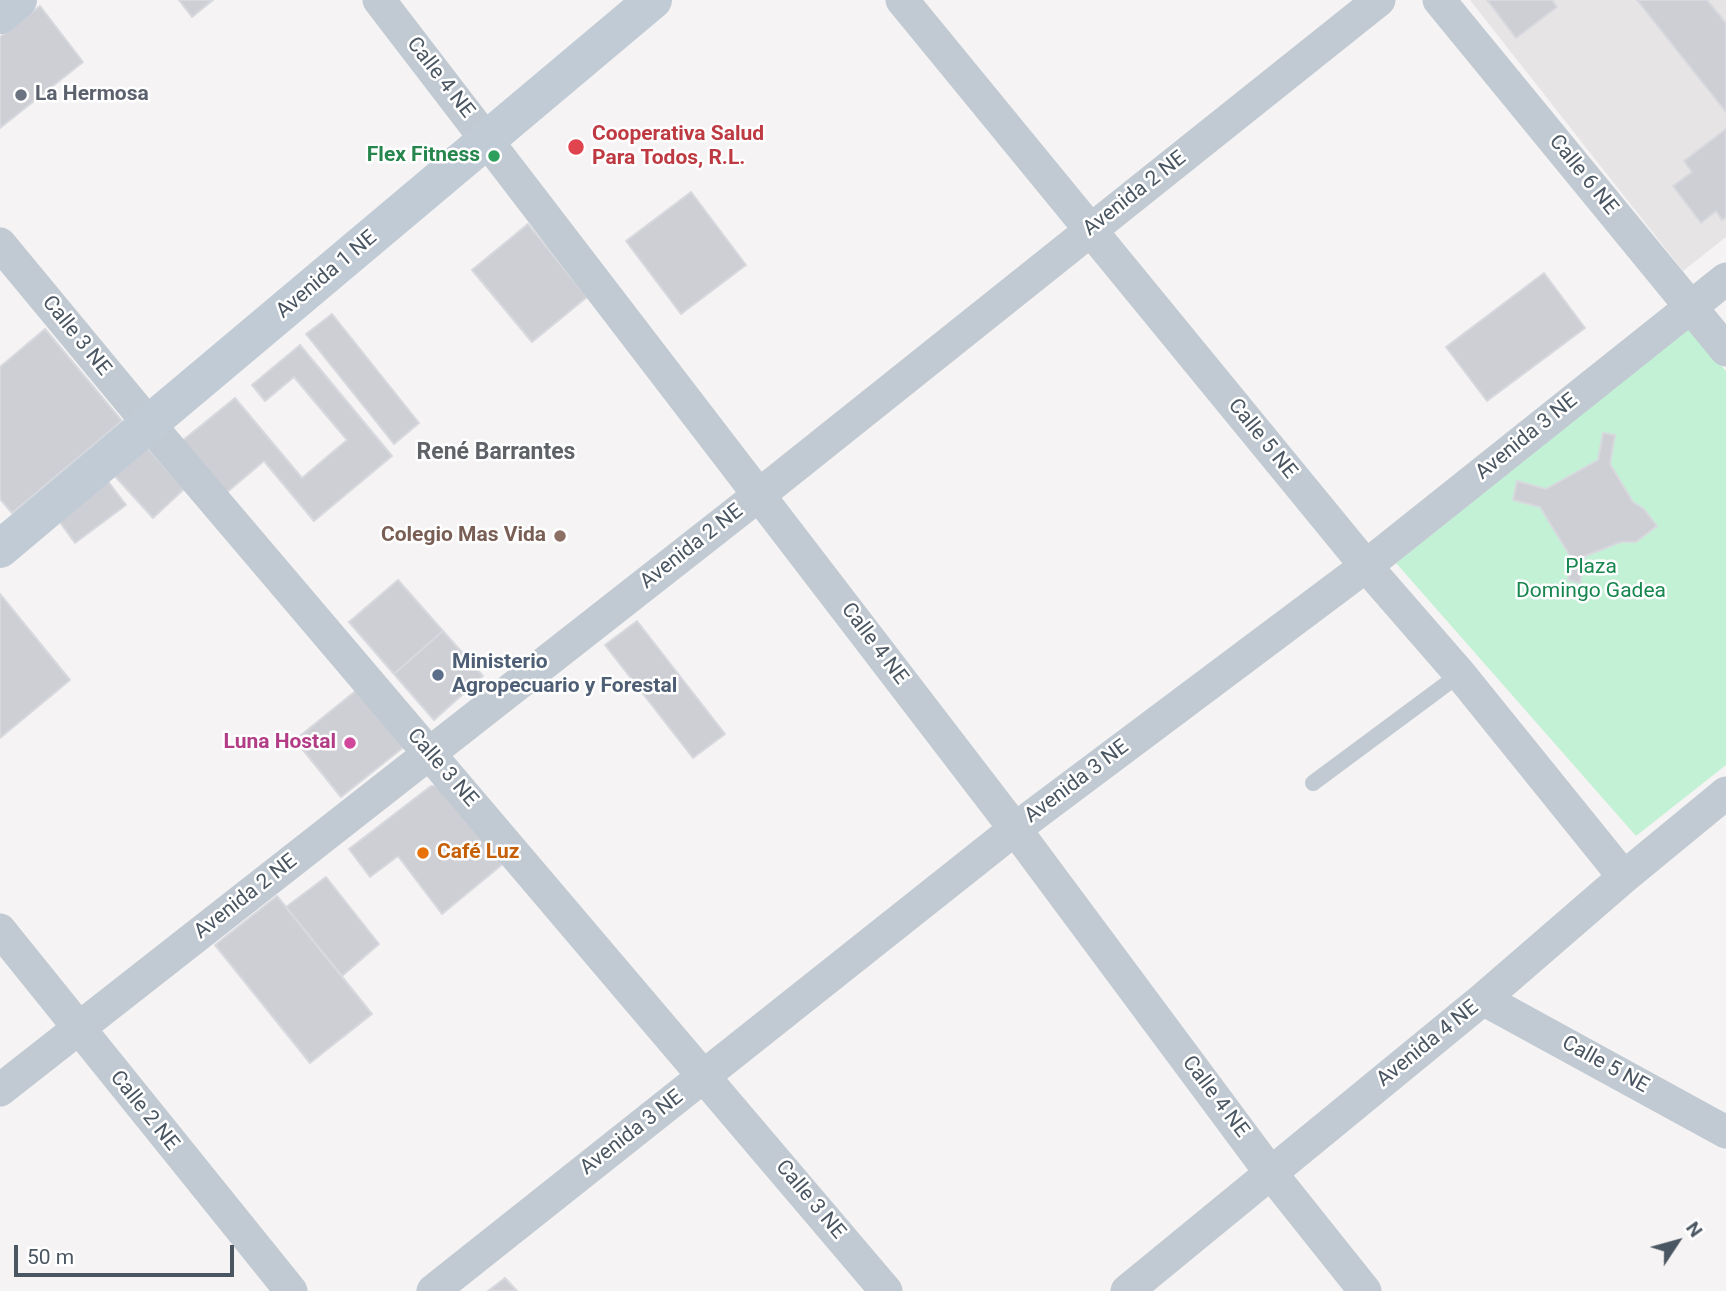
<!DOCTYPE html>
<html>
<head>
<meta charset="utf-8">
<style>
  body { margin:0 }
  #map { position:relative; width:1726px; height:1291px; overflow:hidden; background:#f5f3f3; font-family:Roboto,sans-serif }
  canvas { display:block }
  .north { position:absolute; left:1642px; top:1207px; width:70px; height:70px; -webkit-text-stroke:5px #fff; paint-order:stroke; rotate:54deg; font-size:19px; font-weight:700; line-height:28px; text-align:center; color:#4a5661 }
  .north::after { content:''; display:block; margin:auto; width:24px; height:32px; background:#4a5661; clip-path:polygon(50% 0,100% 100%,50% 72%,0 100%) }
  .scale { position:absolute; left:14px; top:1245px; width:220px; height:32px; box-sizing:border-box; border:4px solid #4a5661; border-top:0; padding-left:9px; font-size:21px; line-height:24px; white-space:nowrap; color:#4a5661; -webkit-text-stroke:5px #fff; paint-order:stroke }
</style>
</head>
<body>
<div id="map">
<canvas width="1726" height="1291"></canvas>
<div class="north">N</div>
<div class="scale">50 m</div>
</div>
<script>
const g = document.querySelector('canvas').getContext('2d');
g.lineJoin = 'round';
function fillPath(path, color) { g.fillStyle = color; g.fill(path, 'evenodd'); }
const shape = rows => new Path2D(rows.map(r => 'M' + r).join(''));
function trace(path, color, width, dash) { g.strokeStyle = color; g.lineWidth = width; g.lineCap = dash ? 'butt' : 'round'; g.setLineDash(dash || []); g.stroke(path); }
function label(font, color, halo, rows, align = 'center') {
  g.font = font + ' Roboto,sans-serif'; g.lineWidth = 5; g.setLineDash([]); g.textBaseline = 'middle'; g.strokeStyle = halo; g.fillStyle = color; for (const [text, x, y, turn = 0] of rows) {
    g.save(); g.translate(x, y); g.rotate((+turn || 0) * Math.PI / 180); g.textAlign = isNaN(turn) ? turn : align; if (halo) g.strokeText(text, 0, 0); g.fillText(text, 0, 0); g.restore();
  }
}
fillPath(shape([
  [1470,0,1726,0,1726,237,1683,271]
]), '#e6e4e5');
fillPath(shape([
  [1690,328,1726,371,1726,765,1636,836,1396,563]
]), '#c3f1d5');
const building = shape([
  [179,0,213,0,192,17,179,0],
  [1487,0,1552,0,1557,7,1516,38,1487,0],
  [1637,0,1707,0,1726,23,1726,112,1637,0],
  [40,6,83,62,0,128,0,37,40,6],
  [1726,129,1726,217,1722,220,1716,211,1701,223,1673,186,1692,172,1684,161,1726,129],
  [691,192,746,265,681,314,626,241,691,192],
  [528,224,587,297,532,342,472,270,528,224],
  [1544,273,1585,328,1487,401,1446,347,1544,273],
  [332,314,419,423,394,444,306,334,332,314],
  [45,329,122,421,12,513,0,499,0,367,45,329],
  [300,345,392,456,314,521,264,461,226,493,182,441,235,398,302,478,347,440,294,377,265,401,252,385,300,345],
  [1603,433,1615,435,1610,464,1633,502,1644,509,1657,526,1636,542,1621,542,1585,556,1580,583,1568,580,1572,559,1540,507,1513,500,1517,481,1546,489,1598,460,1603,433],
  [144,444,184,489,153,518,112,473,144,444],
  [104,476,126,505,75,543,54,514,104,476],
  [398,580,443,631,394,674,349,622,398,580],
  [0,594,70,680,0,738,0,594],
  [637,621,725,734,693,758,605,645,637,621],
  [443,631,483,676,434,720,394,674,443,631],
  [358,689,405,746,341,797,295,740,358,689],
  [431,786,440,786,504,863,442,914,398,856,370,877,349,849,431,786],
  [326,877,379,944,342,976,286,907,326,877],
  [277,896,372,1014,310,1063,215,945,277,896],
  [505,1278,517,1291,488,1291,505,1278]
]);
fillPath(building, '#cdcfd5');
trace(building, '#d7d9de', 2);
trace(shape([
  [1313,783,1460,674]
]), '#c1cad2', 16);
trace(shape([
  [379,0,1015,829,1270,1172,1365,1291],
  [902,0,1366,566,1460,674,1624,877],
  [1439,0,1726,350],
  [0,244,149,424,886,1291],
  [0,930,291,1291],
  [1483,999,1726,1132],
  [0,1090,759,495,1379,0],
  [433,1291,1015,829,1366,566,1726,279],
  [1127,1291,1483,999,1624,877,1726,793]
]), '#c1cad2', 33);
trace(shape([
  [0,15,18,0],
  [0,549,653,0]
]), '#c1cbd6', 38);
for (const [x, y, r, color] of [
  [21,95,7,"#6b7280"],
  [576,147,9,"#e0444e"],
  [494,156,7,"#2e9e5b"],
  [560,536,7,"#8d6e63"],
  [438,675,7,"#5c6f8a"],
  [350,743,7,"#d1479c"],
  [423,853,7,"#e8710a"]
]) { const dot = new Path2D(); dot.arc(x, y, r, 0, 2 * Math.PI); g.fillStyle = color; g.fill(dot); trace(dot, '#fff', 2.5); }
label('21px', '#4a5661', '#fff', [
  ["Calle 4 NE",440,78,52],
  ["Calle 6 NE",1583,175,51],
  ["Avenida 2 NE",1135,194,-38],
  ["Avenida 1 NE",327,275,-40],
  ["Calle 3 NE",76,336,51],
  ["Avenida 3 NE",1527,437,-39],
  ["Calle 5 NE",1262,439,51],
  ["Avenida 2 NE",692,547,-38],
  ["Calle 4 NE",874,644,53],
  ["Calle 3 NE",442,768,49],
  ["Avenida 3 NE",1077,782,-37],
  ["Avenida 2 NE",246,897,-38],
  ["Avenida 4 NE",1428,1044,-39],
  ["Calle 5 NE",1605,1065,29],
  ["Calle 4 NE",1215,1097,53],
  ["Calle 2 NE",144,1111,51],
  ["Avenida 3 NE",632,1133,-38],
  ["Calle 3 NE",810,1200,50]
]);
label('bold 21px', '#5b616d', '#fff', [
  ["La Hermosa",35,95]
], 'left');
label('bold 21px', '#be3a42', '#fff', [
  ["Cooperativa Salud",592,135],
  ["Para Todos, R.L.",592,159]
], 'left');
label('bold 21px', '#27864d', '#fff', [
  ["Flex Fitness",480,156]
], 'right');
label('bold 21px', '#785e54', '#fff', [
  ["Colegio Mas Vida",546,536]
], 'right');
label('21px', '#17864f', '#fff', [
  ["Plaza",1591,568],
  ["Domingo Gadea",1591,592]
]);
label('bold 21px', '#4e5e75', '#fff', [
  ["Ministerio",452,663],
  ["Agropecuario y Forestal",452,687]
], 'left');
label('bold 21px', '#b23c85', '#fff', [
  ["Luna Hostal",336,743]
], 'right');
label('bold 21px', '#c56008', '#fff', [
  ["Café Luz",437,853]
], 'left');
label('bold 23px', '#5f6368', '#fff', [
  ["René Barrantes",496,453]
]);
</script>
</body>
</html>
